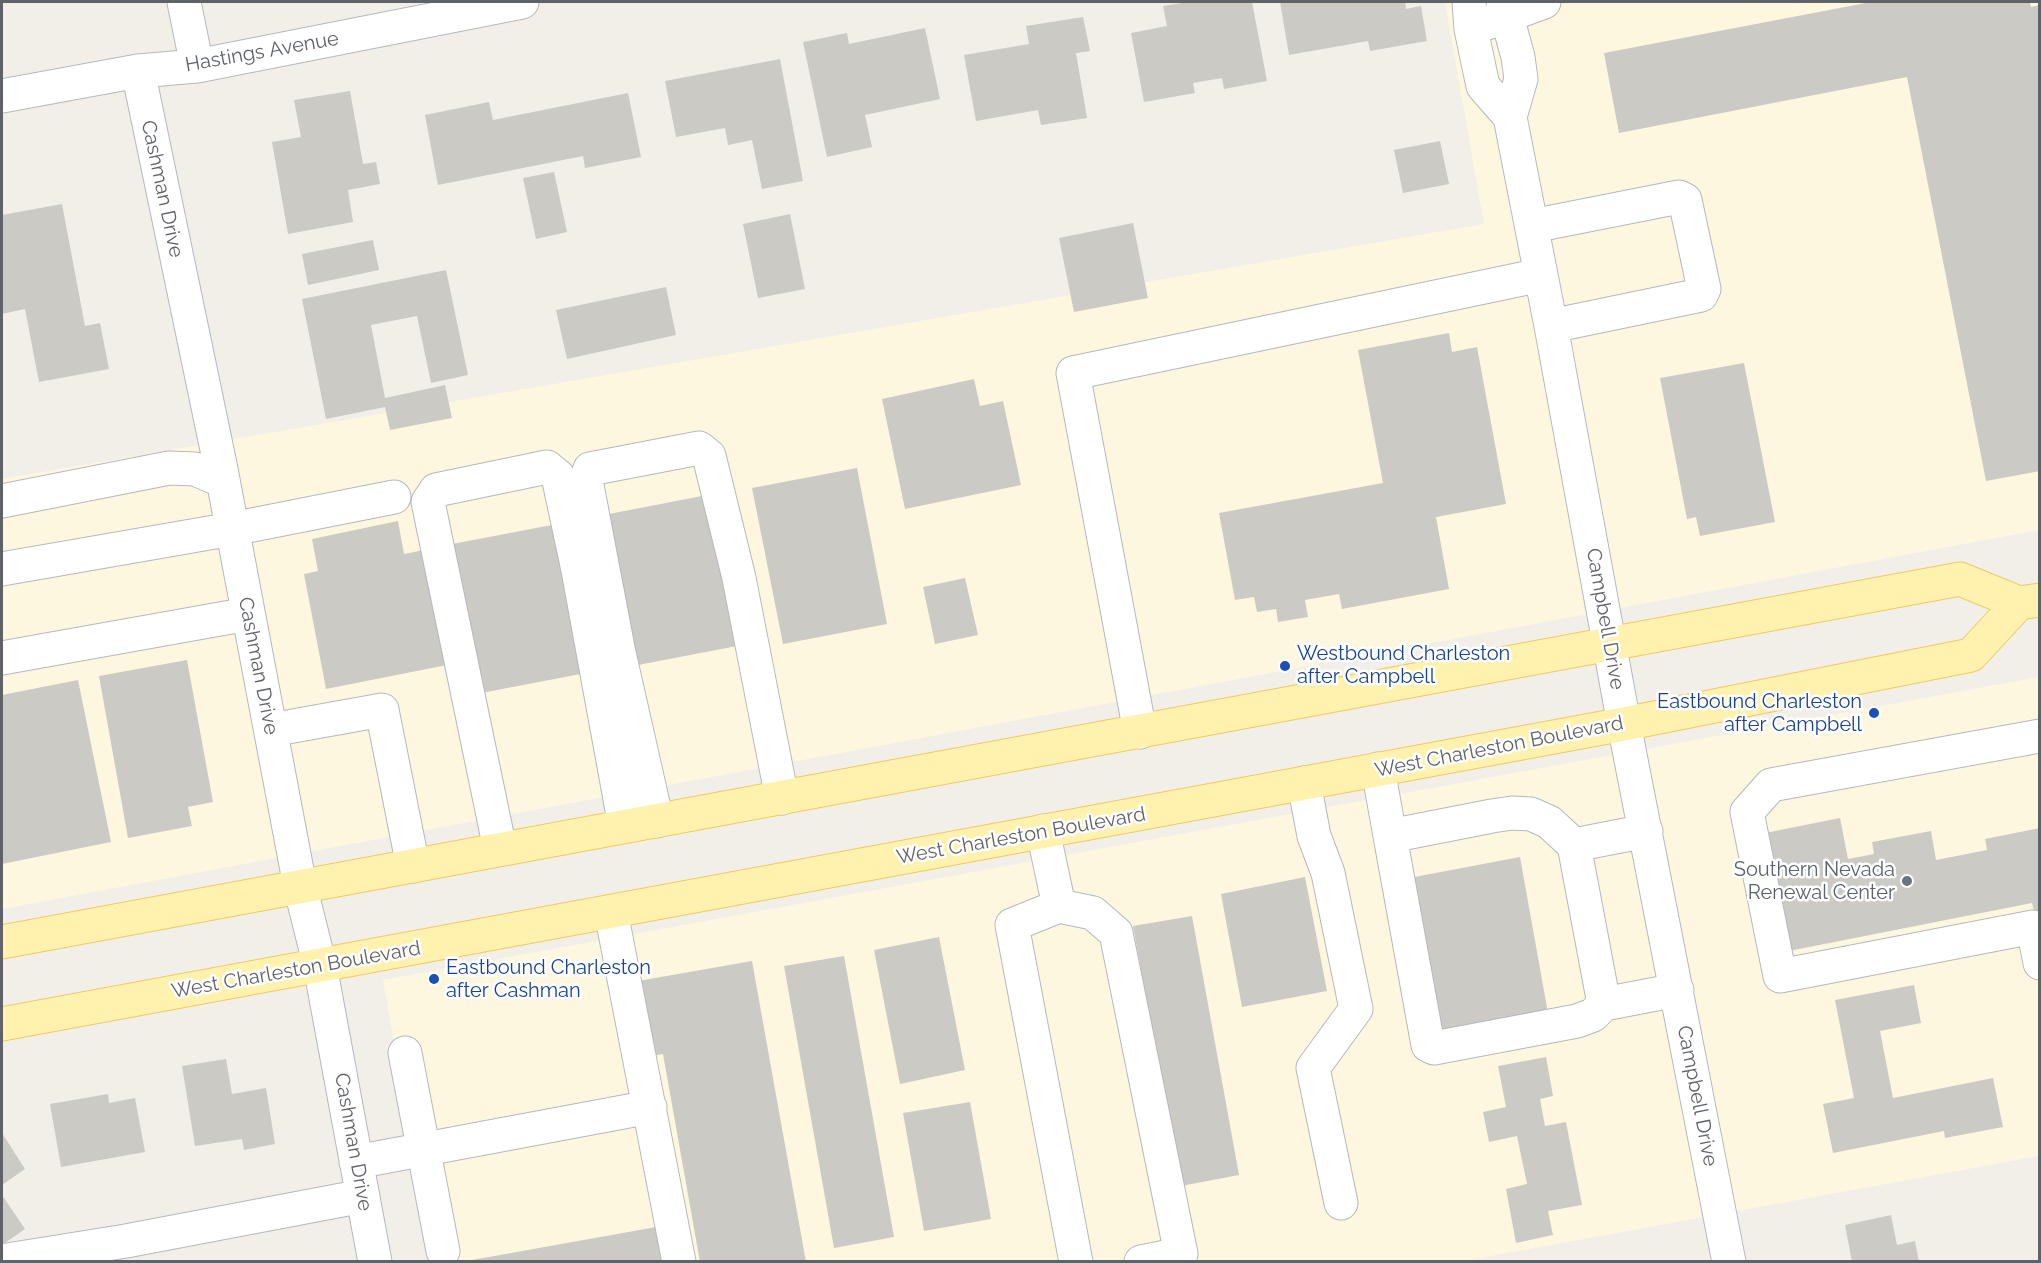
<!DOCTYPE html>
<html>
<head>
<meta charset="utf-8">
<style>
  body { margin:0 }
  #map { position:relative; width:2041px; height:1263px; overflow:hidden; background:#f1efe8; font-family:Raleway,sans-serif }
  canvas { display:block }
  .frame { position:absolute; inset:0; border:3px solid #5f6368; pointer-events:none }
</style>
</head>
<body>
<div id="map">
<canvas width="2041" height="1263"></canvas>
<div class="frame"></div>
</div>
<script>
const g = document.querySelector('canvas').getContext('2d');
g.lineJoin = 'round';
function fillPath(path, color) { g.fillStyle = color; g.fill(path, 'evenodd'); }
const shape = rows => new Path2D(rows.map(r => 'M' + r).join(''));
function trace(path, color, width, dash) { g.strokeStyle = color; g.lineWidth = width; g.lineCap = dash ? 'butt' : 'round'; g.setLineDash(dash || []); g.stroke(path); }
function label(font, color, halo, rows, align = 'center') {
  g.font = font + ' Raleway,sans-serif'; g.lineWidth = 5; g.setLineDash([]); g.textBaseline = 'middle'; g.strokeStyle = halo; g.fillStyle = color; for (const [text, x, y, turn = 0] of rows) {
    g.save(); g.translate(x, y); g.rotate((+turn || 0) * Math.PI / 180); g.textAlign = isNaN(turn) ? turn : align; if (halo) g.strokeText(text, 0, 0); g.fillText(text, 0, 0); g.restore();
  }
}
fillPath(shape([
  [1445,2,2039,2,2039,530,2,909,2,479,1484,224],
  [2039,677,2039,1156,1463,1261,433,1261,383,980]
]), '#fef7e0');
fillPath(shape([
  [1189,2,1252,2,1267,81,1224,89,1222,78,1193,83,1195,93,1144,102,1131,33,1167,26,1163,6],
  [1280,2,1405,2,1406,9,1421,6,1427,41,1370,51,1368,41,1289,55],
  [1871,2,2030,2,2031,7,2040,5,2040,471,1986,481,1907,77,1619,133,1604,53],
  [1083,17,1090,51,1076,53,1087,118,1041,125,1038,110,976,121,964,55,1029,44,1026,26],
  [925,28,940,99,865,115,872,147,827,157,803,42,847,33,849,44],
  [780,59,803,181,762,189,752,140,728,145,725,128,676,137,665,81],
  [350,91,363,164,376,162,380,184,348,190,353,222,288,234,272,142,301,137,294,100],
  [628,93,641,157,585,168,583,156,438,185,425,115,489,102,493,120],
  [1440,141,1449,184,1403,193,1394,150],
  [554,172,567,232,536,239,523,178],
  [62,204,85,326,100,323,109,369,39,382,25,309,2,314,2,245,3,244,2,215],
  [790,214,805,289,758,298,743,224],
  [1133,223,1148,298,1074,312,1059,238],
  [373,240,379,270,308,285,302,254],
  [446,270,468,375,431,383,417,316,371,325,385,398,445,385,452,418,390,430,385,407,326,419,302,299],
  [666,287,676,335,567,359,556,310],
  [1449,333,1452,352,1477,347,1506,504,1436,517,1449,589,1342,609,1339,594,1305,600,1308,617,1278,622,1276,609,1257,612,1254,597,1235,600,1219,513,1383,483,1358,350],
  [1744,363,1775,522,1700,536,1696,517,1687,519,1660,378],
  [974,379,980,406,1003,401,1021,485,905,509,882,399],
  [857,468,887,624,783,644,752,488],
  [707,495,737,646,633,666,604,515],
  [398,521,404,554,424,550,447,665,326,689,304,574,318,571,312,539],
  [557,524,586,673,476,694,447,545],
  [965,578,978,635,935,644,923,587],
  [187,660,213,802,188,807,192,826,128,838,99,676],
  [78,680,111,842,2,864,2,695],
  [1840,818,1848,859,1874,854,1872,842,1931,831,1936,860,1987,850,1985,839,2040,828,2040,935,2032,903,1789,951,1765,833],
  [1520,857,1548,1013,1436,1034,1409,878],
  [1305,877,1327,991,1242,1007,1221,894],
  [1192,916,1239,1175,1181,1186,1133,926],
  [939,937,965,1070,900,1084,874,950],
  [844,956,894,1237,834,1248,784,966],
  [752,961,806,1262,700,1262,663,1054,651,1056,638,981],
  [1914,985,1921,1023,1880,1031,1893,1098,1993,1078,2003,1127,1945,1138,1944,1131,1833,1153,1823,1104,1854,1098,1835,1000],
  [1546,1057,1553,1096,1540,1099,1545,1126,1566,1122,1582,1205,1548,1211,1553,1235,1516,1243,1506,1189,1527,1184,1517,1136,1489,1142,1483,1112,1506,1107,1498,1066],
  [226,1059,232,1094,266,1088,275,1144,244,1150,242,1139,195,1146,182,1066],
  [108,1094,109,1103,135,1098,145,1152,61,1167,50,1104],
  [970,1102,991,1219,924,1231,903,1113],
  [2,1133,25,1169,2,1185],
  [2,1195,25,1229,2,1245],
  [1891,1215,1897,1245,1915,1241,1919,1262,1852,1262,1845,1225],
  [656,1227,662,1262,472,1262,472,1260]
]), '#cccac5');
const minor = shape([
  [184,2,197,66],
  [1469,2,1471,29,1483,86,1510,117],
  [1503,2,1518,57,1521,79,1510,117,1551,326,1624,724,1729,1262],
  [1487,23,1544,2],
  [138,71,221,469,300,886,320,966,375,1262],
  [2,96,138,71,197,66,522,2],
  [1532,226,1679,197,1685,200,1704,289,1701,295,1551,326],
  [2,501,169,468,195,469,223,481],
  [2,569,232,529,394,497],
  [2,658,248,614],
  [271,730,382,710,413,866],
  [1140,732,1073,373,1541,275],
  [2040,736,1771,785,1747,812,1780,976,2033,927,2040,963],
  [1378,769,1390,836,1492,816,1512,813,1531,814,1549,822,1574,845],
  [1304,783,1314,836,1328,873,1356,1009,1313,1068,1341,1203],
  [657,821,619,653,586,480,590,469,699,448,709,456,739,578,782,798],
  [1043,831,1059,906],
  [1646,831,1574,845,1604,1004,1677,990],
  [1390,836,1428,1045,1434,1048,1577,1021,1593,1015,1604,1004],
  [500,849,428,502,436,490,547,467,558,476,578,570,625,826],
  [611,912,679,1262],
  [405,1053,443,1251],
  [356,1162,650,1107],
  [2,1261,126,1241,363,1196],
  [1076,1262,1012,925,1059,906,1093,913,1116,933,1181,1254,1141,1262]
]);
const major = shape([
  [2,942,1960,579,2019,603,2040,600],
  [2,1024,1624,724,1971,655,2019,603]
]);
trace(minor, '#b5b8bc', 35);
trace(major, '#f2c960', 35);
trace(minor, '#fff', 33);
trace(major, '#fff2af', 33);
for (const [x, y, r, color] of [
  [1285,666,6,"#1a4fb4"],
  [1874,713,6,"#1a4fb4"],
  [1907,881,6,"#6b7280"],
  [434,979,6,"#1a4fb4"]
]) { const dot = new Path2D(); dot.arc(x, y, r, 0, 2 * Math.PI); g.fillStyle = color; g.fill(dot); trace(dot, '#fff', 2); }
label('20px', '#5f6368', '#fff', [
  ["Hastings Avenue",262,52,-10],
  ["Cashman Drive",162,189,78],
  ["Campbell Drive",1605,619,80],
  ["Cashman Drive",258,666,79],
  ["West Charleston Boulevard",1499,747,-11],
  ["West Charleston Boulevard",1021,836,-10],
  ["West Charleston Boulevard",296,970,-10],
  ["Campbell Drive",1697,1096,79],
  ["Cashman Drive",353,1142,80]
]);
label('20px', '#164399', '#fff', [
  ["Westbound Charleston",1297,654],
  ["after Campbell",1297,677],
  ["Eastbound Charleston",1862,702,"right"],
  ["after Campbell",1862,725,"right"],
  ["Eastbound Charleston",446,968],
  ["after Cashman",446,991]
], 'left');
label('20px', '#5b616d', '#fff', [
  ["Southern Nevada",1895,870],
  ["Renewal Center",1895,893]
], 'right');
</script>
</body>
</html>
